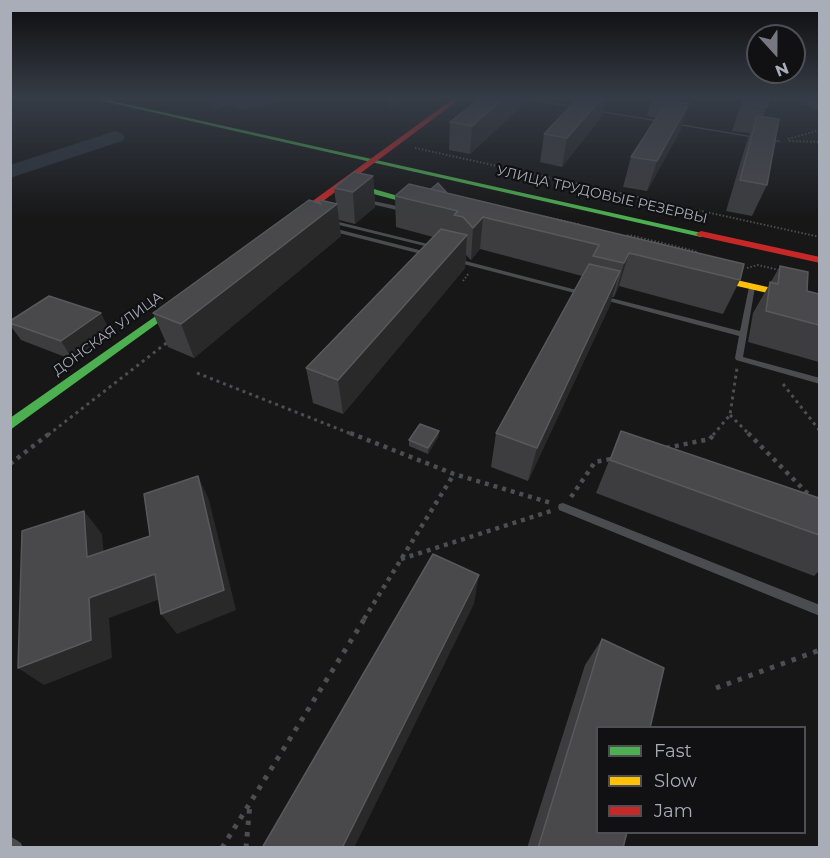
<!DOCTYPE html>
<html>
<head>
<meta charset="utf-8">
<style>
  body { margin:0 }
  #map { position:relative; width:830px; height:858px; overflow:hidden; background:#171717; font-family:Montserrat,sans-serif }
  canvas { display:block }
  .frame { position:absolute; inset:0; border:12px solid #a8adb8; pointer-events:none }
  .legend { position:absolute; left:596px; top:726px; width:210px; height:108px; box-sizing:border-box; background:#111113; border:2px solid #4d4f55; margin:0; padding:8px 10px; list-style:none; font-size:18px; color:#a8adb8 }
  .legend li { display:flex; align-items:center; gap:12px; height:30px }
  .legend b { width:30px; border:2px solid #4d4f55 }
  .north { position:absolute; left:746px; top:24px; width:60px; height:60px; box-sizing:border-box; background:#111113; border:2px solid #4d4f55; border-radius:50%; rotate:159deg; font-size:16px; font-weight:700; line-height:24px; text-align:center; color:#a8adb8 }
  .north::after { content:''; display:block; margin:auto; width:21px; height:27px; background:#757880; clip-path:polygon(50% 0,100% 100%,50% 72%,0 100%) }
</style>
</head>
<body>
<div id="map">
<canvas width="830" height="858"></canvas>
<div class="frame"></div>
<ul class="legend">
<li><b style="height:8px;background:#4caf50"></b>Fast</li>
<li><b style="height:8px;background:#ffc107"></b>Slow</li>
<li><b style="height:8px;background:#c62828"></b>Jam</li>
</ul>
<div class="north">N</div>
</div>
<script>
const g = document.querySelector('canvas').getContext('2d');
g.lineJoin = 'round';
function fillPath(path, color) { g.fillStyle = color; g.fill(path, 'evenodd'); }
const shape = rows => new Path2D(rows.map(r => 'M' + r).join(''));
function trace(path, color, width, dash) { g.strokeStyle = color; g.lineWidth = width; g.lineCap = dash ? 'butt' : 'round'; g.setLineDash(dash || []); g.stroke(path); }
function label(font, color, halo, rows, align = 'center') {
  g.font = font + ' Montserrat,sans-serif'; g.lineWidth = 4.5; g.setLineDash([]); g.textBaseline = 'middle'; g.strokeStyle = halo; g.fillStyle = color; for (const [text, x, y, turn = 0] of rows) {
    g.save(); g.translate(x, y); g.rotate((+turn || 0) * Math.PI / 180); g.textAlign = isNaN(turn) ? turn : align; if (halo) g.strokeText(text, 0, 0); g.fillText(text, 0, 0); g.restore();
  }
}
fillPath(shape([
  [198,99,283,99,259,108,241,109]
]), '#2a3239');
fillPath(shape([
  [215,99,238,99,235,103,217,109,211,108,208,104,215,99],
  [115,131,122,133,125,137,122,141,10,178,10,165,115,131]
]), '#2a3239');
trace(shape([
  [68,99,84,103],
  [788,139,820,130],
  [789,141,820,142],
  [415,148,820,237],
  [533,214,578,224,582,228],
  [624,237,629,235,695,251,700,255],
  [747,268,758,265,783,271],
  [463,281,469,273]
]), '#4d4e52', 2, [1.5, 2]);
trace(shape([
  [197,373,354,435],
  [783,384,820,431],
  [730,415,750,435],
  [48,435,169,341],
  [713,435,730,415,737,368]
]), '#4d4e52', 3, [3, 4]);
trace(shape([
  [350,433,454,474,551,503],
  [748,433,812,498],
  [666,448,710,439,715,433],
  [10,464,50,433],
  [571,497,595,462,611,459],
  [401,559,551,511],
  [364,619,454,474]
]), '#4d4e52', 4.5, [4, 5]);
trace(shape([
  [716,688,820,650],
  [222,848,365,618],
  [246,848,250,803]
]), '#4d4e52', 5, [4.5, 7]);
fillPath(shape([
  [523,99,531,99,781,141,779,142,523,99],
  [364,199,406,208,409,210,406,212,362,202,362,200,364,199],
  [328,217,332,217,335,221,440,247,437,249,331,223,327,218,328,217],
  [329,227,431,253,432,254,429,256,327,230,327,228,329,227],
  [454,258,588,293,590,294,586,296,452,261,451,260,454,258],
  [752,285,755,287,743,357,820,378,820,384,736,360,735,358,739,336,597,298,595,297,599,295,740,331,749,287,752,285],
  [563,503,820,605,820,616,559,510,558,507,559,504,563,503],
  [10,836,21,843,23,848,10,848,10,836]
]), '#4b4c50');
fillPath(shape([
  [94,99,104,99,706,234,701,237,94,99],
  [340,181,346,181,433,206,426,208,340,185,340,181],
  [183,297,187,298,187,302,10,430,10,418,183,297]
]), '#4caf50');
fillPath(shape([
  [706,273,820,299,820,305,702,278,702,274,706,273]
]), '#ffc107');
fillPath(shape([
  [453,99,460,99,291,225,285,225,285,221,453,99],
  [701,231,820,257,820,263,698,236,696,234,701,231]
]), '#c62828');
fillPath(shape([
  [479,99,526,99,526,102,470,154,449,150,450,122],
  [577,99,606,99,602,116,562,167,540,162,544,134],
  [652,99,679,99,677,102,689,103,680,131,647,191,623,187,631,157,657,118,647,116],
  [743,99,769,99,767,107,763,117,767,185,752,216,726,211,746,144,750,133,732,131],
  [791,99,819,99,819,110],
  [373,176,375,207,355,224,339,220,341,236,194,358,168,347,153,313,319,203,318,201,336,204,334,188],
  [447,193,740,280,723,314,619,286,614,297,612,297,610,305,528,481,491,467,496,433,582,276,480,249,471,260,466,255,465,268,343,414,313,403,306,368,433,237,396,227,395,196],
  [780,266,807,291,819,294,819,362,748,342,753,313],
  [10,321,110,331,73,360,21,340,10,325],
  [439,431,438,437,428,454,409,446,409,440],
  [621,431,819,498,819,571,814,576,596,493],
  [602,639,623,848,527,848,585,665]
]), '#3d3d3f');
fillPath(shape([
  [389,99,405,99,389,108],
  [503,99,526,99,526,102,470,154,472,126],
  [601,99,606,99,602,116,562,167,567,138],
  [689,103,680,131,647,191,657,161],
  [373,176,375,207,355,224,353,192],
  [337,204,341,236,194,358,181,324],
  [483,217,480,249,471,260,473,228],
  [467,235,465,268,343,414,338,380],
  [629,253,619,286,614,297,624,263],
  [620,271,610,305,528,481,537,448],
  [101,313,110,331,73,360,61,341],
  [439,431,438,437,428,454,428,448],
  [198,476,209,500,236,610,177,634,161,614],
  [84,511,102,534,106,579,87,557],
  [155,574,171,595,109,618,112,658,44,685,18,668,89,598],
  [479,575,474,604,354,848,342,848]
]), '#29292a');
const building = shape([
  [479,99,503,99,472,126,450,122,479,99],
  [577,99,601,99,567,138,544,134,577,99],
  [745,99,769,99,767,107,743,103,745,99],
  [668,100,689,103,657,161,631,157,668,100],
  [757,116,779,119,767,185,740,180,757,116],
  [354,172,373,176,353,192,334,188,354,172],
  [438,183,447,193,431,189,438,183],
  [409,184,744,264,740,280,629,253,624,263,593,256,599,245,483,217,473,228,463,217,454,215,458,211,395,196,409,184],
  [309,200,321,204,318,201,320,200,337,204,181,324,153,313,309,200],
  [441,229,467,235,338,380,306,368,441,229],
  [589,264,620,271,537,448,496,433,589,264],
  [780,266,808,272,807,291,819,294,819,325,766,311,770,282,778,284,780,266],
  [49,296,101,313,61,341,10,323,10,321,49,296],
  [420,424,439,431,428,448,409,440,420,424],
  [621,431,819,498,819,535,610,460,621,431],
  [198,476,224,590,161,614,155,574,89,598,91,640,18,668,22,531,84,511,87,557,150,536,144,494,198,476],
  [433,554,479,575,342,848,262,848,433,554],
  [602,639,664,668,650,728,597,728,597,832,627,832,623,848,538,848,602,639]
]);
fillPath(building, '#49494c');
trace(building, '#58595d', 1.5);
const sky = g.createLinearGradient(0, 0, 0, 219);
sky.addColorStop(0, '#0d0d0d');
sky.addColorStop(0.45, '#363c47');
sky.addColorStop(1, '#363c4700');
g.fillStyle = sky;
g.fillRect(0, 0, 830, 219);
label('14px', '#a8adb8', '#111113', [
  ["УЛИЦА ТРУДОВЫЕ РЕЗЕРВЫ",602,195,13],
  ["ДОНСКАЯ УЛИЦА",108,334,-36]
]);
</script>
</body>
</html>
